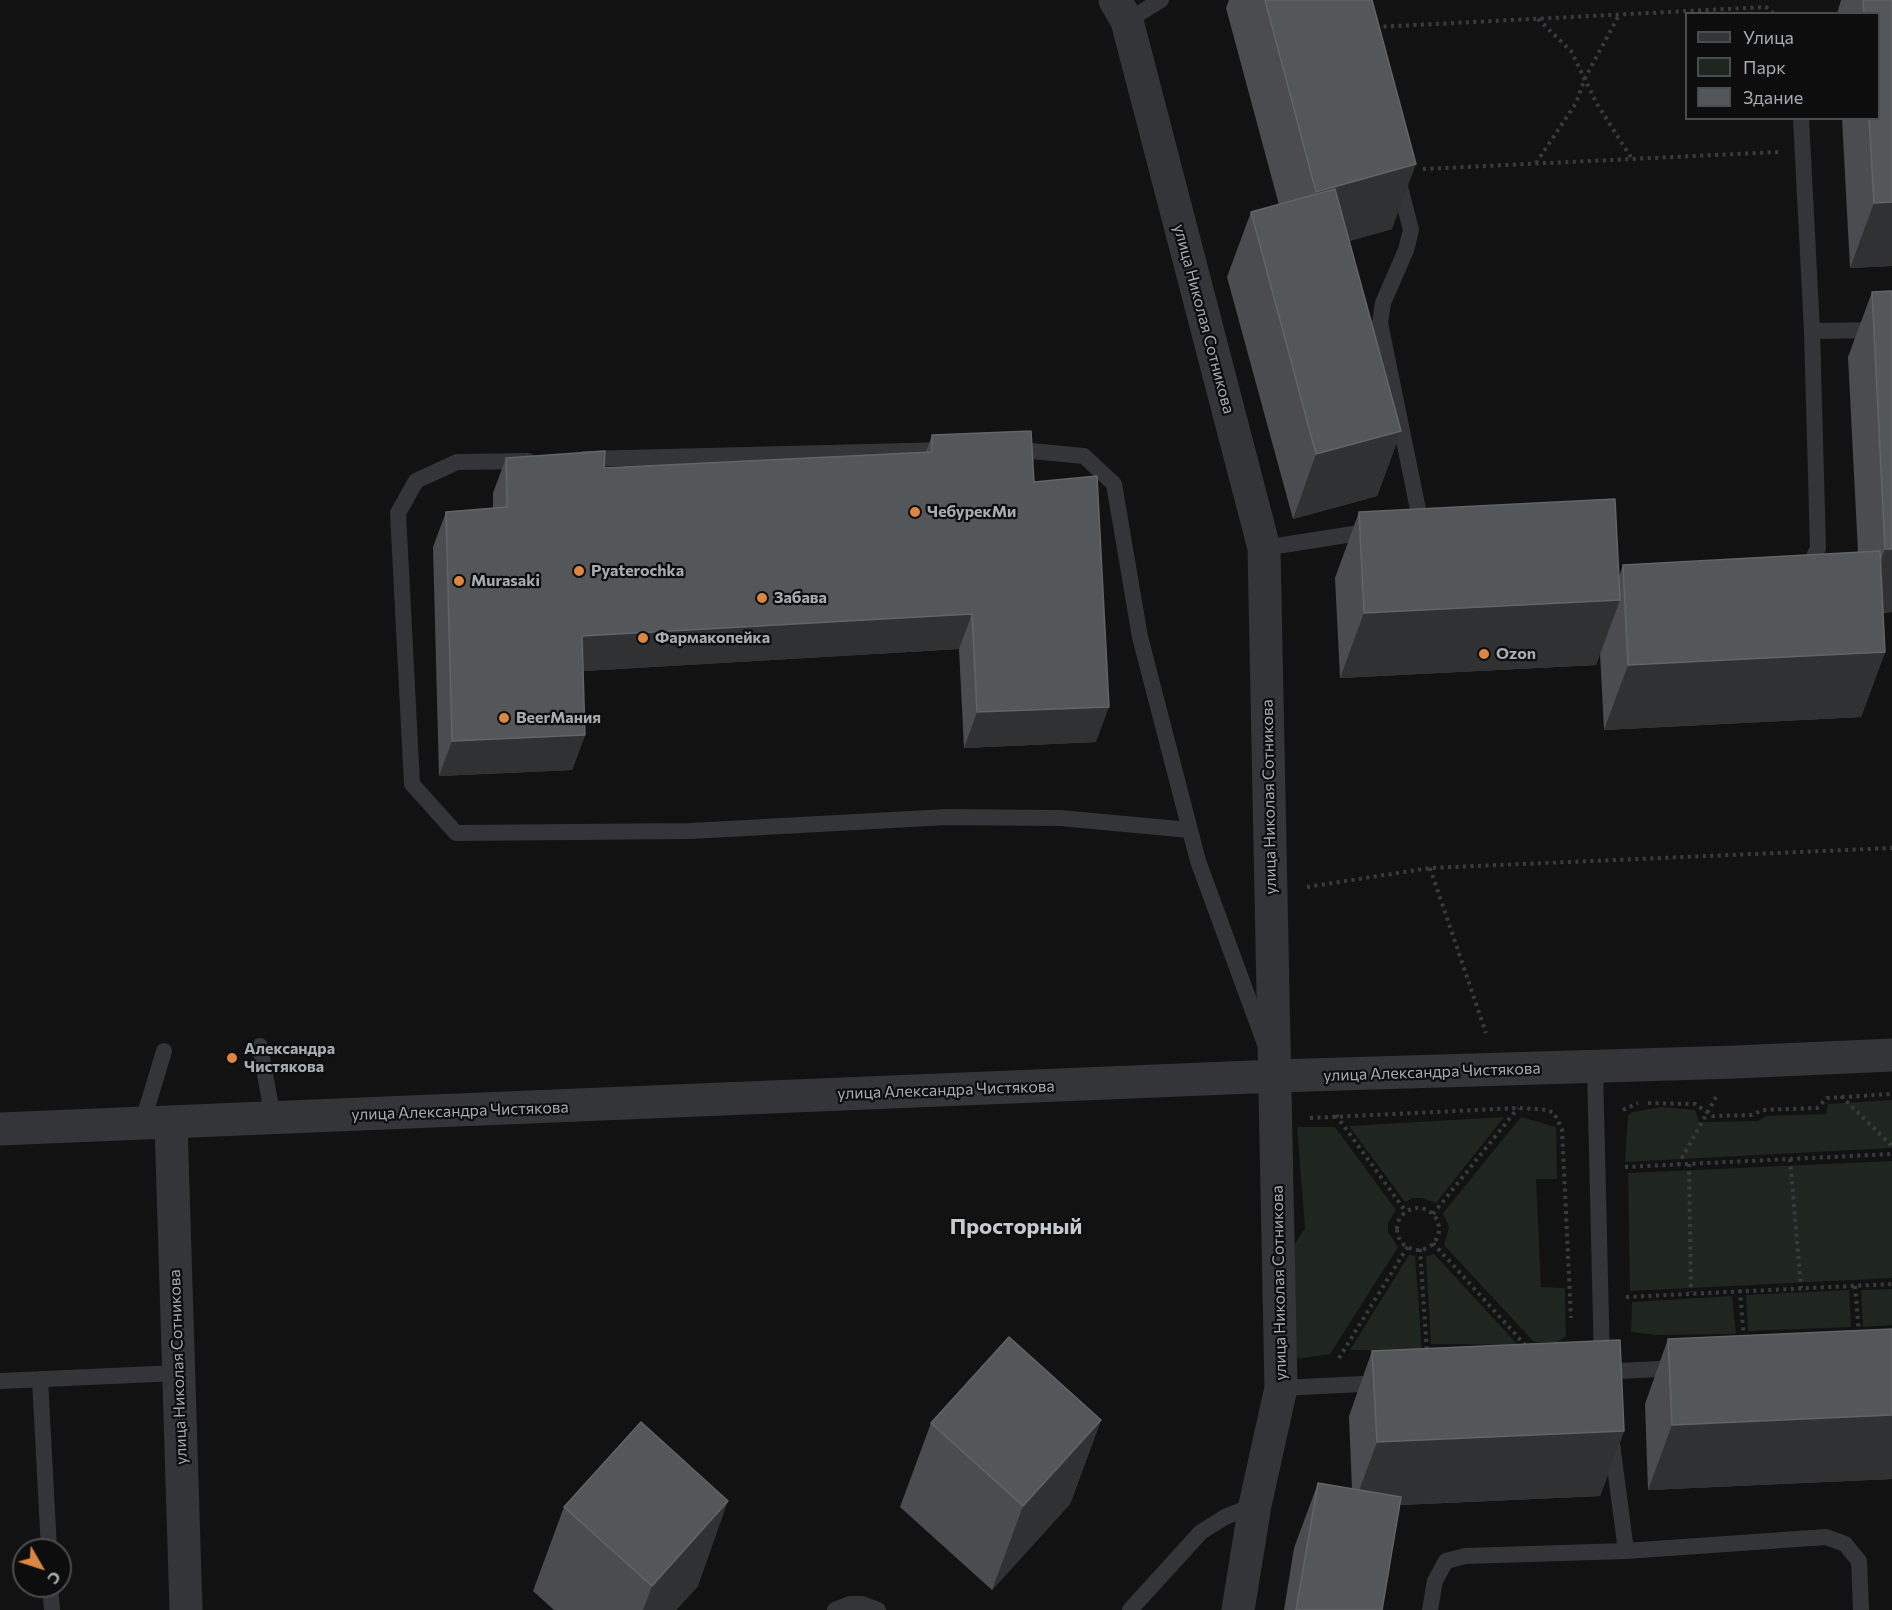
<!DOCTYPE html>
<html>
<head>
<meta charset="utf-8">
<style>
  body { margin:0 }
  #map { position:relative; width:1892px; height:1610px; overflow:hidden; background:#121213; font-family:Commissioner,sans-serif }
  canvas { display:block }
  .legend { position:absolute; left:1685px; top:12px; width:195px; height:108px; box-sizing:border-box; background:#0d0d0e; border:2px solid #4a4d50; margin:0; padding:8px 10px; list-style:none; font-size:18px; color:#a5acb2 }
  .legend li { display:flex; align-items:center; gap:12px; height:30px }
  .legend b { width:30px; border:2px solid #4a4d50 }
  .north { position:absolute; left:12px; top:1538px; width:60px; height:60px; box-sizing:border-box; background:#0d0d0e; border:2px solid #4a4d50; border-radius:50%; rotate:129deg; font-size:16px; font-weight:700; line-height:24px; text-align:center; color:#a5acb2 }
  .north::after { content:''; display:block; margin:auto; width:21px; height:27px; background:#db8742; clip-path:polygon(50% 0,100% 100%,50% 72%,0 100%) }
</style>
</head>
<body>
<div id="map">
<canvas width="1892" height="1610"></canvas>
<ul class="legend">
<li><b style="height:8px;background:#333538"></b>Улица</li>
<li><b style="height:16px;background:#1f251f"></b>Парк</li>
<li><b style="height:16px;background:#54575a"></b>Здание</li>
</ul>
<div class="north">С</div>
</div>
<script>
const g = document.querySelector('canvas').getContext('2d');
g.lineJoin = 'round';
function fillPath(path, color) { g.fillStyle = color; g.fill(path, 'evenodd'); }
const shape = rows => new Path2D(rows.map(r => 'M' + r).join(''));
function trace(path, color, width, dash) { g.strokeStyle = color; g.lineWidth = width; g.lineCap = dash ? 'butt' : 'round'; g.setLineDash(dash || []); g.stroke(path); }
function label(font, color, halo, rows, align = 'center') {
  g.font = font + ' Commissioner,sans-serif'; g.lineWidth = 4.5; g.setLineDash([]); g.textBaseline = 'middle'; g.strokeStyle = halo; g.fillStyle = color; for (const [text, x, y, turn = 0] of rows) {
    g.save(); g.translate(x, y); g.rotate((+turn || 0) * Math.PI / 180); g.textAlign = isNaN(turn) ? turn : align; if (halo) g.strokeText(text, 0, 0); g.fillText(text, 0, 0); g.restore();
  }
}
fillPath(shape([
  [1892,1100,1892,1148,1625,1162,1628,1115,1633,1112,1661,1107,1695,1110,1699,1122,1758,1121,1766,1116,1826,1114,1828,1104],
  [1504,1117,1436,1203,1422,1198,1413,1198,1405,1202,1349,1126],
  [1521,1117,1556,1127,1557,1179,1536,1179,1541,1287,1565,1288,1566,1336,1558,1342,1534,1342,1444,1245,1449,1227,1443,1213],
  [1297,1127,1335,1127,1396,1210,1388,1223,1388,1232,1398,1247,1330,1354,1284,1361,1291,1250,1305,1228],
  [1892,1161,1892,1278,1630,1291,1628,1173],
  [1434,1254,1518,1345,1431,1344,1426,1256],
  [1409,1255,1415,1256,1422,1351,1350,1350],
  [1892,1289,1892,1325,1863,1327,1861,1290],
  [1849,1290,1851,1327,1748,1331,1746,1295],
  [1732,1296,1736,1334,1656,1335,1631,1332,1632,1302]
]), '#1f251f');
trace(shape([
  [1538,19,1571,51,1597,104,1632,159],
  [1376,27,1766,7,1774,14],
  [1536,163,1576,103,1585,78,1619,15],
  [1423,169,1778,152],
  [1430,868,1486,1033],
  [1307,887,1430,868,1892,848],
  [1841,1096,1892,1146],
  [1648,1103,1695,1104,1713,1116,1752,1115,1763,1110,1817,1108,1827,1098,1892,1094],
  [1623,1110,1638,1103],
  [1336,1115,1406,1212],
  [1310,1118,1518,1108,1548,1110,1554,1113,1562,1129,1571,1318],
  [1790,1159,1801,1288],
  [1689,1164,1691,1292],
  [1678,1165,1716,1097],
  [1625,1167,1892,1154],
  '1397 1229a21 21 0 1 1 42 0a21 21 0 1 1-42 0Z',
  [1433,1214,1518,1108],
  [1433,1243,1527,1347],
  [1420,1249,1427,1353],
  [1855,1286,1859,1333],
  [1740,1290,1744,1340],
  [1626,1297,1892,1284],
  [1339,1358,1408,1246]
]), '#393c3f', 4, [3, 4.5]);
trace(shape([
  [1127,21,1161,0],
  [1801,118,1812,331,1818,548,1809,567,1802,571],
  [1398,179,1411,230,1406,250,1383,303,1380,323,1421,524],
  [1812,331,1892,330],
  [1010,449,1084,456,1114,484,1140,637,1198,861,1265,1044],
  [584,459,948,450],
  [528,461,457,462,416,481,398,513,412,784,456,833,691,831,947,817,1060,818,1190,830],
  [1264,548,1372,531],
  [260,1046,273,1119],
  [1595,1067,1602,1363],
  [142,1124,164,1051],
  [1599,1372,1678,1368],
  [40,1379,49,1550],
  [0,1381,178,1373],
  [1281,1388,1382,1383],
  [1611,1436,1626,1551],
  [50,1586,52,1610],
  [835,1610,850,1604,862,1604,878,1610],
  [1130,1610,1201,1532,1225,1517,1255,1505],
  [1430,1610,1435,1581,1446,1561,1465,1556,1626,1551,1826,1537,1845,1544,1859,1561,1861,1610]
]), '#333538', 16);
trace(shape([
  [1115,0,1127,21,1264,548,1281,1388,1255,1505,1238,1610],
  [171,1123,186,1610],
  [0,1129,1276,1076,1736,1062,1892,1055]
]), '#333538', 33);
fillPath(shape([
  [1229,0,1372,0,1392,229,1349,241,1401,431,1377,496,1293,519,1227,277,1251,212,1279,205,1226,8],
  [1841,0,1892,0,1892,266,1850,268,1842,118,1878,118,1878,14,1837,14],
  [1892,291,1892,612,1883,613,1885,652,1861,717,1604,730,1600,653,1596,665,1340,678,1335,578,1359,512,1619,576,1623,565,1858,552,1848,357,1872,292],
  [932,435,1034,482,1096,742,964,748,959,649,583,671,585,735,572,770,439,776,433,547,446,512,493,508,493,493,506,458,604,468,926,452],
  [1892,1329,1892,1479,1648,1490,1645,1404,1668,1339],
  [1372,1351,1624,1431,1600,1496,1400,1505,1382,1610,1284,1610,1294,1548,1318,1483,1352,1489,1349,1416],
  [1101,1420,1070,1504,992,1590,900,1507,931,1423],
  [564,1507,698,1586,676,1610,554,1610,533,1591]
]), '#4b4c4f');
fillPath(shape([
  [1416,164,1392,229,1293,257,1316,192],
  [1892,202,1892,266,1850,268,1874,203],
  [1401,431,1377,496,1293,519,1316,454],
  [1885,549,1892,549,1892,612,1861,614],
  [1620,600,1596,665,1340,678,1364,613],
  [972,614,959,649,569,672,582,636],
  [1885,652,1861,717,1604,730,1628,665],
  [1109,707,1096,742,964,748,977,712],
  [585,735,572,770,439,776,452,741],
  [1892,1415,1892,1479,1648,1490,1672,1425],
  [1101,1420,1070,1504,992,1590,1023,1506],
  [1624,1431,1600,1496,1353,1507,1377,1442],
  [728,1501,698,1586,676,1610,643,1610,652,1586]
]), '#303133');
const building = shape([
  [1265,0,1372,0,1416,164,1316,192,1265,0],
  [1863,0,1892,0,1892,202,1874,203,1869,118,1878,118,1878,14,1864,14,1863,0],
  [1335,189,1401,431,1316,454,1251,212,1335,189],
  [1892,291,1892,549,1885,549,1872,292,1892,291],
  [1031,431,1034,482,1097,476,1109,707,977,712,972,614,582,636,585,735,452,741,446,512,507,507,506,458,605,451,604,468,932,452,932,435,1031,431],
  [1615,499,1620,600,1364,613,1359,512,1615,499],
  [1880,551,1885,652,1628,665,1623,565,1880,551],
  [1892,1329,1892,1415,1672,1425,1668,1339,1892,1329],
  [1009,1337,1101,1420,1023,1506,931,1423,1009,1337],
  [1620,1340,1624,1431,1377,1442,1372,1351,1620,1340],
  [641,1422,728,1501,652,1586,564,1507,641,1422],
  [1318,1483,1401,1497,1382,1610,1296,1610,1318,1483]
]);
fillPath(building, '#54575a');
trace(building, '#616468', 1.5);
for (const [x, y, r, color] of [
  [915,512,6,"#db8742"],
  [579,571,6,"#db8742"],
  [459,581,6,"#db8742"],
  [762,598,6,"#db8742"],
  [643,638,6,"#db8742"],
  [1484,654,6,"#db8742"],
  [504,718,6,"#db8742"],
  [232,1058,6,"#db8742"]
]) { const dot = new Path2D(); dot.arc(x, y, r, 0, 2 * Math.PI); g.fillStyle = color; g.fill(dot); trace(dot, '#0d0d0e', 2); }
label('16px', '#a5acb2', '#0d0d0e', [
  ["улица Николая Сотникова",1204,319,75],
  ["улица Николая Сотникова",1269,797,-91],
  ["улица Александра Чистякова",1432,1072,-2],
  ["улица Александра Чистякова",946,1090,-2],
  ["улица Александра Чистякова",460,1111,-2],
  ["улица Николая Сотникова",1279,1283,-91],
  ["улица Николая Сотникова",178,1367,-92]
]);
label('bold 16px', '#a5acb2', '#0d0d0e', [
  ["ЧебурекМи",927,512],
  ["Pyaterochka",591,571],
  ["Murasaki",471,581],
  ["Забава",774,598],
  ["Фармакопейка",655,638],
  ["Ozon",1496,654],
  ["BeerМания",516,718],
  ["Александра",244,1049],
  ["Чистякова",244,1067]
], 'left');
label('bold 22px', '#c5cacf', '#0d0d0e', [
  ["Просторный",1016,1227]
]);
</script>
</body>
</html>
